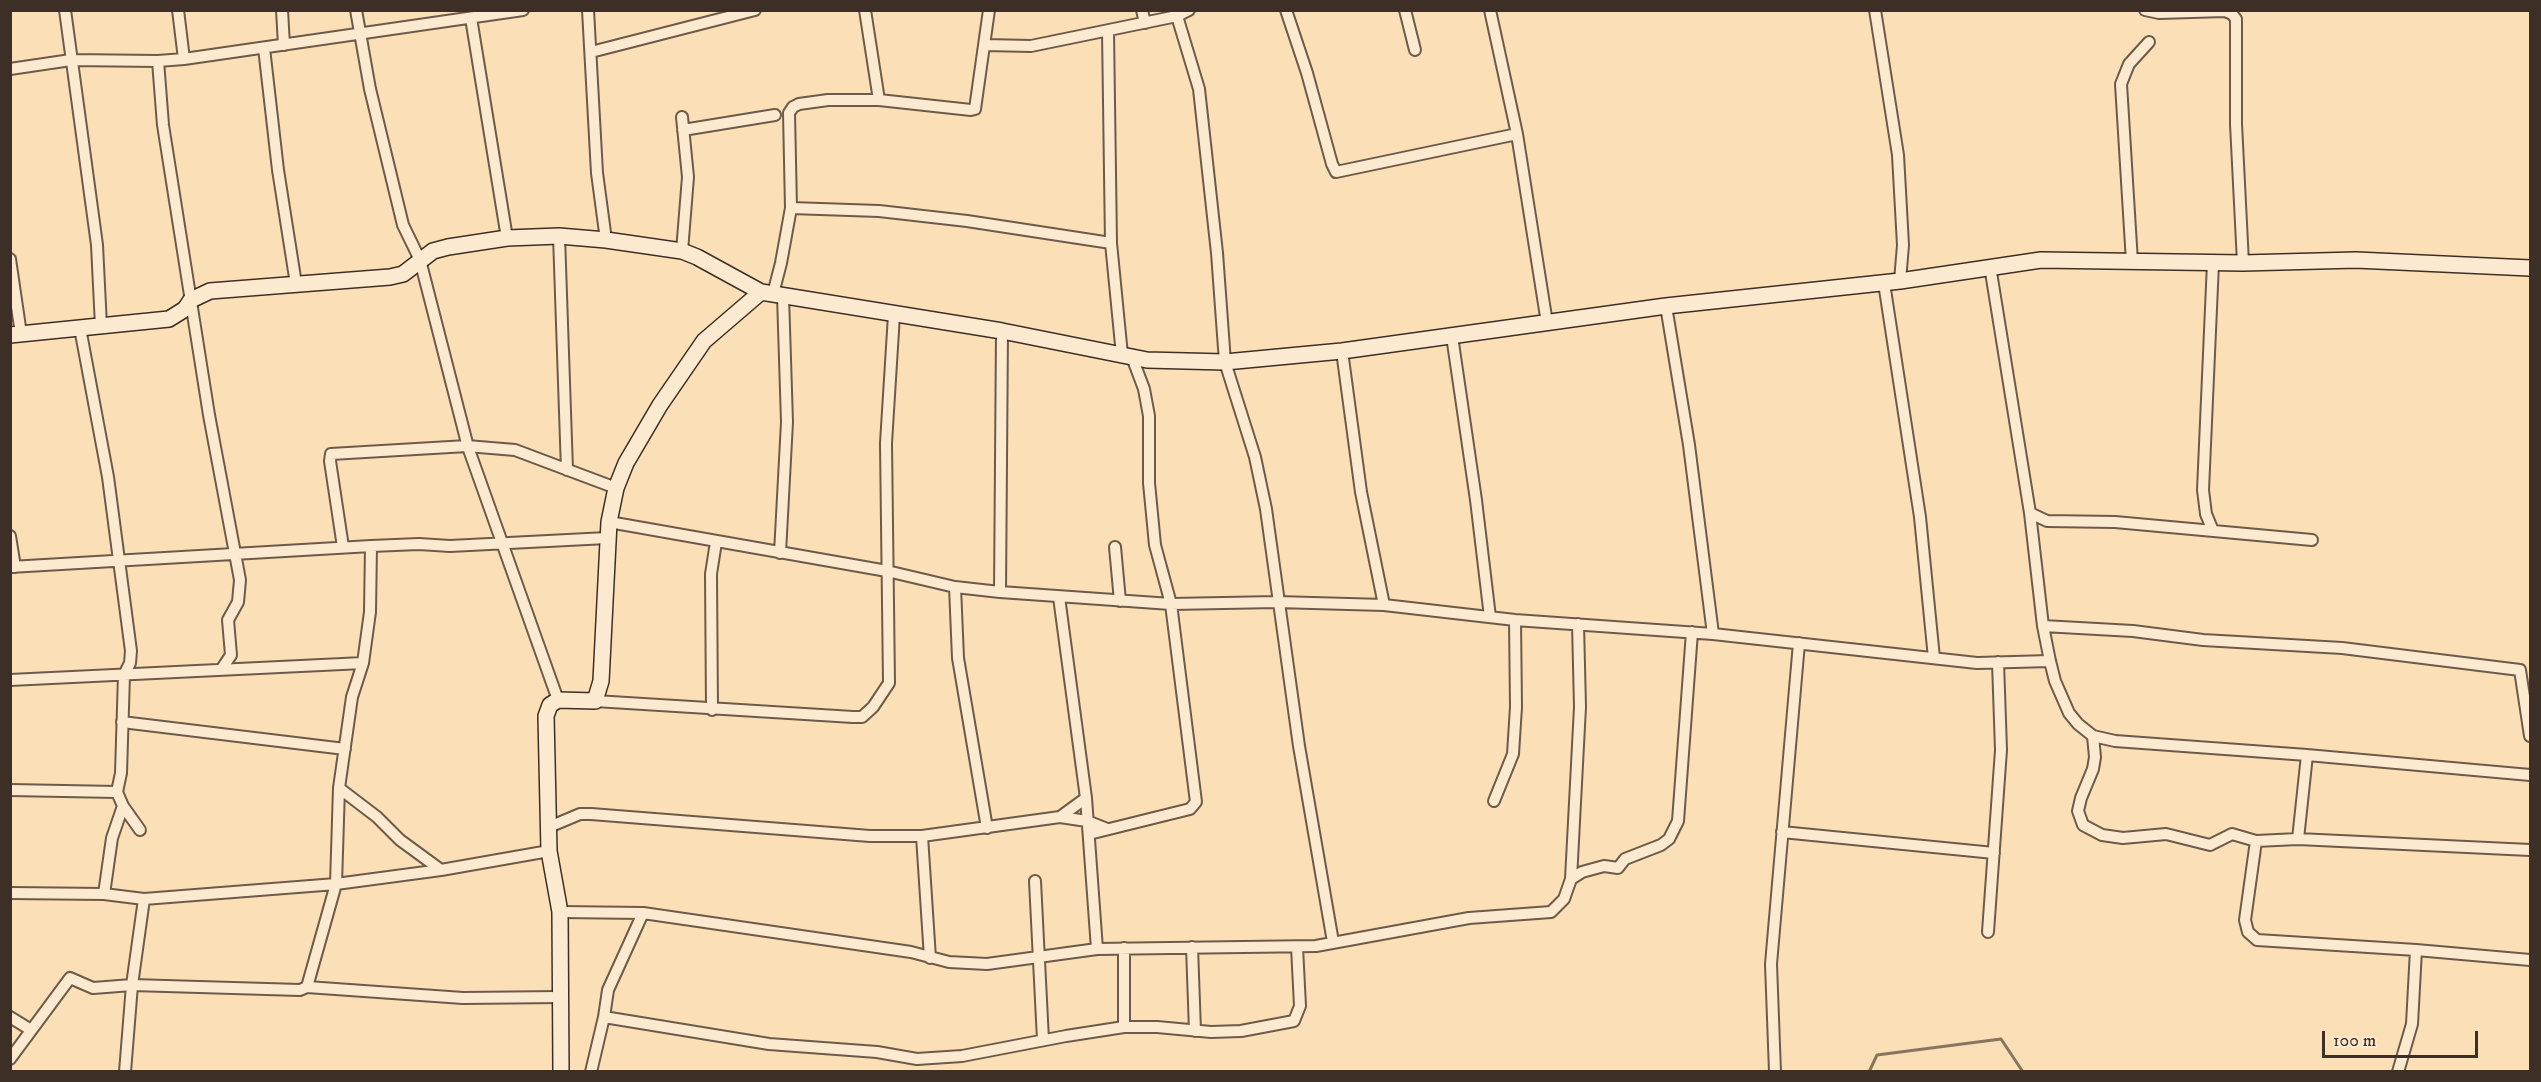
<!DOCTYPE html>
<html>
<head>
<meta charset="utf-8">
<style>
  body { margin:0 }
  #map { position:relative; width:2541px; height:1082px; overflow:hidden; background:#fbdfb6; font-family:"IM FELL DW Pica",serif }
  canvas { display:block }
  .frame { position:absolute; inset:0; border:12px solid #3d2f25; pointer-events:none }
  .scale { position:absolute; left:2322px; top:1031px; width:156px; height:27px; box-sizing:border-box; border:3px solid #3d2f25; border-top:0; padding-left:8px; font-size:18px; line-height:21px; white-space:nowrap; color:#3d2f25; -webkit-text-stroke:4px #fcead0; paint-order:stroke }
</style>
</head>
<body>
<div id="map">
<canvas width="2541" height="1082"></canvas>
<div class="frame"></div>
<div class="scale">100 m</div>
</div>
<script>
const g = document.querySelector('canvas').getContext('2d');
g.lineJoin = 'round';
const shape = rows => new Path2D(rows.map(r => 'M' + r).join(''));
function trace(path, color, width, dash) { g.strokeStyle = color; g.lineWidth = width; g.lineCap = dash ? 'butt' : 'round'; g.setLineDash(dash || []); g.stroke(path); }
trace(shape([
  [1869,1072,1877,1055,2001,1039,2023,1072]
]), '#88755f', 3);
const street = shape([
  [65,10,97,245,101,326],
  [178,10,184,59],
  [282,10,284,45],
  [356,10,370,89,403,225,420,260,468,447,558,700],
  [588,10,597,173,606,240],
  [865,10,879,100],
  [1142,10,1145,23],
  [1286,10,1307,73,1332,164,1336,172,1517,134],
  [1405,10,1415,50],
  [1490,10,1517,134,1547,323],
  [1875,10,1898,155,1903,245,1900,281],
  [2145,10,2159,13,2225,11,2232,14,2236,19,2236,124,2243,263],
  [1177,16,1199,89,1217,253,1225,362,1255,457,1266,509,1299,746,1333,942],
  [471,18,507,238],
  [1108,31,1111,243,1122,355],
  [985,45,1031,46,1177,16,1189,10],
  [264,48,278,170,296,284],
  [591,52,755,10],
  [158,61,163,125,209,415,240,580,238,602,228,620,231,655,221,670],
  [10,69,71,60,158,61,184,59,523,10],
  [683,130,775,115],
  [791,208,879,211,967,221,1111,243],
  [559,236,567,470],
  [682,251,688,177,682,117],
  [10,259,21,334],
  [2132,262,2121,84,2129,64,2149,42],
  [2213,263,2203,490,2206,514,2213,531],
  [1990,266,2030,513,2043,626,2050,661,2055,681,2069,713,2078,724,2093,736,2115,741,2307,755,2530,775],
  [1884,283,1920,517,1934,658],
  [773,294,781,263,791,208,789,113,793,107,799,104,828,100,879,100,971,110,975,109,989,10],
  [1666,306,1689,445,1713,634],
  [80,328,108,477,131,651,130,663,124,675,121,773,117,792,123,806,112,838,104,894],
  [1452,336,1476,500,1490,617],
  [1342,351,1361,492,1384,605],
  [2030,513,2047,521,2115,522,2312,540],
  [609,522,887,571,955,587,1000,592,1171,604,1277,602,1384,605,1515,620,1713,634,1977,663,2050,661],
  [10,536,15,567],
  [343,547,330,461,331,454,467,446,515,450,616,488],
  [1115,547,1120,601],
  [780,553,787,422,783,296],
  [10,567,371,546,419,544,450,546,607,538],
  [955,587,958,658,987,828],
  [1000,592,1002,331],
  [1059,597,1086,798,1097,949],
  [2043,626,2133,631,2203,640,2342,648,2520,670,2530,736],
  [10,680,363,663],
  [595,701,853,717,862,717,873,707,889,683,886,443,894,315],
  [712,710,711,574,716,542],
  [122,722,345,749],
  [2093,736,2095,757,2093,769,2081,798,2078,811,2083,825,2102,835,2123,838,2166,834,2210,845,2232,834,2256,841,2298,839,2530,850],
  [339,788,377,817,400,840,441,870],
  [10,790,117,792],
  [1494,801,1513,754,1516,707,1515,620],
  [123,806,140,830],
  [1060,817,1086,798],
  [549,827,580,814,591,814,870,836,922,836,1060,817,1087,821,1107,829],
  [1782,832,1994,853],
  [1089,834,1190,809,1196,802,1171,604,1155,545,1149,483,1149,416,1144,389,1132,357],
  [922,836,930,958],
  [2298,839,2307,755],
  [2256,841,2245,920,2248,932,2257,940,2416,950,2530,960],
  [1571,879,1580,707,1578,624],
  [1035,881,1043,1040],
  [10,893,104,894,144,899,336,884,441,870,549,851],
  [560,912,643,913,911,952,949,962,987,964,1097,949,1316,946,1469,918,1551,912,1564,899,1571,879,1582,872,1604,866,1618,868,1625,859,1661,845,1669,839,1678,821,1692,632],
  [1988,932,2001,750,1998,662],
  [1192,947,1195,1031],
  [1124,948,1124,1027],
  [307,987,336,884,339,788,352,697,363,663,370,612,371,546],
  [10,1017,31,1030],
  [604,1017,769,1044,877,1052,917,1059,962,1056,1066,1036,1124,1027,1157,1027,1211,1032,1241,1031,1294,1021,1300,1006,1297,947],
  [10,1059,70,978,93,988,132,985,300,990,307,987,463,998,561,997],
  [125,1072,132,985,144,899],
  [591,1072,604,1017,608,990,643,913],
  [1775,1072,1771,964,1799,643],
  [2398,1072,2412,1024,2416,950]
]);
const secondary = shape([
  [10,335,169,319,185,309,191,300,210,291,390,277,403,274,433,251,448,247,507,238,559,236,606,240,682,251,697,257,761,292,1002,331,1147,360,1225,362,1342,351,1666,306,1900,281,2041,260,2243,263,2356,260,2530,268],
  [561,1072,560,912,549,851,546,716,550,705,558,700,595,701,601,681,609,522,616,488,626,463,660,405,704,341,761,292]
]);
trace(street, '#6c5b49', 14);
trace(secondary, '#3d2f25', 18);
trace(street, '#fcead0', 10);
trace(secondary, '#fcead0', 15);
</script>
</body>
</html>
